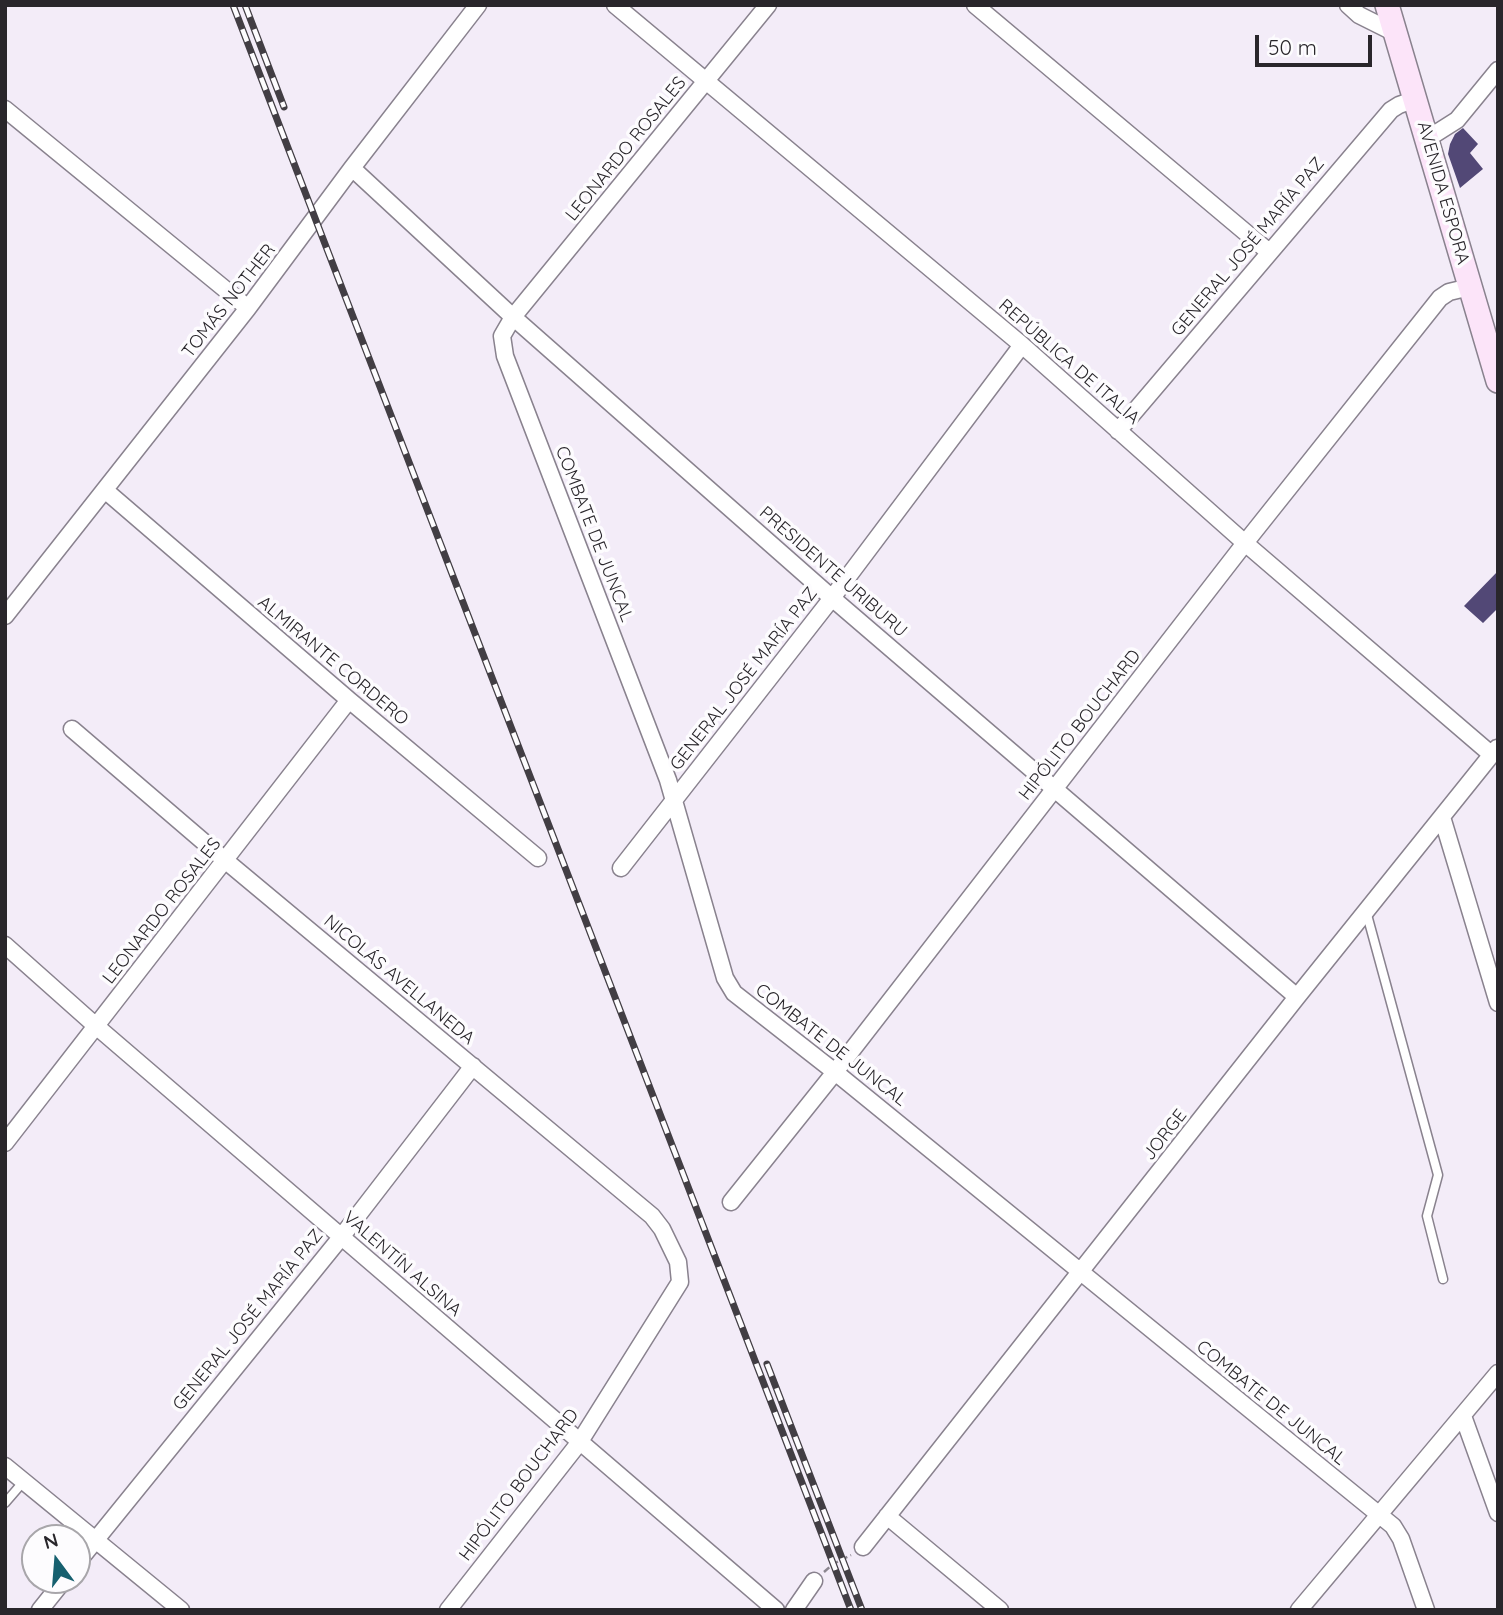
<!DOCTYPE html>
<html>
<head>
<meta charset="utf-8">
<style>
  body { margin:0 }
  #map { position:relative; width:1503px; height:1615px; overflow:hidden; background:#f3ecf8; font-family:Quicksand,sans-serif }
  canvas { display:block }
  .frame { position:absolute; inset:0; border:7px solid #29262b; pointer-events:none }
  .north { position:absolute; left:21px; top:1524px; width:70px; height:70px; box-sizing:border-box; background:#fdfcfe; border:2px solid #a8a6aa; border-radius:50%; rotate:344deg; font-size:19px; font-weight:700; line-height:28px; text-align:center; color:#29262b }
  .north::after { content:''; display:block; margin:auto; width:24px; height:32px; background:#16606f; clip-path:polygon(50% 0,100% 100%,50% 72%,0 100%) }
  .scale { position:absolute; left:1255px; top:35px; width:117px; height:32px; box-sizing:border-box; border:4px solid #29262b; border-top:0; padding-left:9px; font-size:21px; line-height:24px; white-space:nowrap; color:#29262b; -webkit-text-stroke:5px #fdfcfe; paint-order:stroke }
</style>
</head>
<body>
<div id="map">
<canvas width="1503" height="1615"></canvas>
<div class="frame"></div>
<div class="north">N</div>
<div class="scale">50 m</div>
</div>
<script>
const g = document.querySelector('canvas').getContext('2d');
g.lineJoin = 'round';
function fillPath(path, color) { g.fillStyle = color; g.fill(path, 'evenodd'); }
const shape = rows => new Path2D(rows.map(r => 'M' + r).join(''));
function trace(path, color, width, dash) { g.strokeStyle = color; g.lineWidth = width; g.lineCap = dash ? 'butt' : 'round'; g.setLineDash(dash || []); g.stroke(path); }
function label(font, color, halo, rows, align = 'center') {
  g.font = font + ' Quicksand,sans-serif'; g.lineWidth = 7; g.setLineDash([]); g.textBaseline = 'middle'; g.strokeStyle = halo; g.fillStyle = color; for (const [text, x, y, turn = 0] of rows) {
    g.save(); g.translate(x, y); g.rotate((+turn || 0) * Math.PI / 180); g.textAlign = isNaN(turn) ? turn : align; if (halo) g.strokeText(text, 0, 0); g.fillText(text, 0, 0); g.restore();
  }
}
fillPath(shape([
  [1463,128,1478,144,1470,153,1483,169,1460,188,1448,154,1450,144,1455,134],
  [1498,571,1498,608,1483,623,1464,606]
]), '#524876');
const lane = shape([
  [1366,911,1438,1175,1427,1216,1443,1279],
  [5,1503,24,1481]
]);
const street = shape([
  [615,5,1022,345,1245,543,1492,755],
  [768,5,513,317,502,336,505,356,668,780,725,978,734,993,835,1072,1393,1526,1401,1539,1426,1610],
  [975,5,1269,252],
  [1348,5,1359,15,1395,33],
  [5,109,248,308],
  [1427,139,1457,120,1498,70],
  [352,168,513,317,832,598,1297,997],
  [1118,431,1391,110,1399,105,1416,99],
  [106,491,349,700,538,858],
  [5,616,248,308,352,168,478,5],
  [72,729,226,861,652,1216,662,1229,678,1262,680,1282,579,1443,448,1610],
  [1442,817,1498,1003],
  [621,868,832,598,1022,345],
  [5,945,96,1026,776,1610],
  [5,1143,349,700],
  [731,1202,835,1072,1245,543,1440,298,1449,292,1470,287],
  [1463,1416,1498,1513],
  [5,1466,181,1610],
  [887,1516,1000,1610],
  [863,1547,1297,997,1497,748],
  [77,1563,342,1236,473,1066],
  [40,1610,64,1580],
  [794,1610,814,1581],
  [1299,1610,1498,1373]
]);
const secondary = shape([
  [1387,5,1498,381]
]);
trace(lane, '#89828e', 11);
trace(street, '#89828e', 19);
trace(secondary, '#89828e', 26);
trace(shape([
  [824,1572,833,1564,851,1555]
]), '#8c8790', 2.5, [7, 3.5]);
trace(lane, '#fff', 8);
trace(street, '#fff', 16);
trace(secondary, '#fce4f9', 23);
const rail = shape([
  [233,5,851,1610],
  [245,5,284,107],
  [767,1364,862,1610]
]);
trace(rail, '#423e44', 7);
trace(rail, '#fdfcfe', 4.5, [13]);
label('18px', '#29262b', '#fdfcfe', [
  ["LEONARDO ROSALES",626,149,-51],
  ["AVENIDA ESPORA",1443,193,74],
  ["GENERAL JOSÉ MARÍA PAZ",1248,247,-50],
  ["TOMÁS NOTHER",229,301,-52],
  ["REPÚBLICA DE ITALIA",1069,362,41],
  ["COMBATE DE JUNCAL",594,534,69],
  ["PRESIDENTE URIBURU",833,572,41],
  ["ALMIRANTE CORDERO",333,661,40],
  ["GENERAL JOSÉ MARÍA PAZ",744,679,-52],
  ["HIPÓLITO BOUCHARD",1080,725,-52],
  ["LEONARDO ROSALES",162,911,-52],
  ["NICOLÁS AVELLANEDA",399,980,40],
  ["COMBATE DE JUNCAL",831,1045,38],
  ["JORGE",1165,1135,-52],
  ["VALENTÍN ALSINA",402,1264,41],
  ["GENERAL JOSÉ MARÍA PAZ",248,1320,-51],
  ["COMBATE DE JUNCAL",1271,1403,39],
  ["HIPÓLITO BOUCHARD",519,1485,-53]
]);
</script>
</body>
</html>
